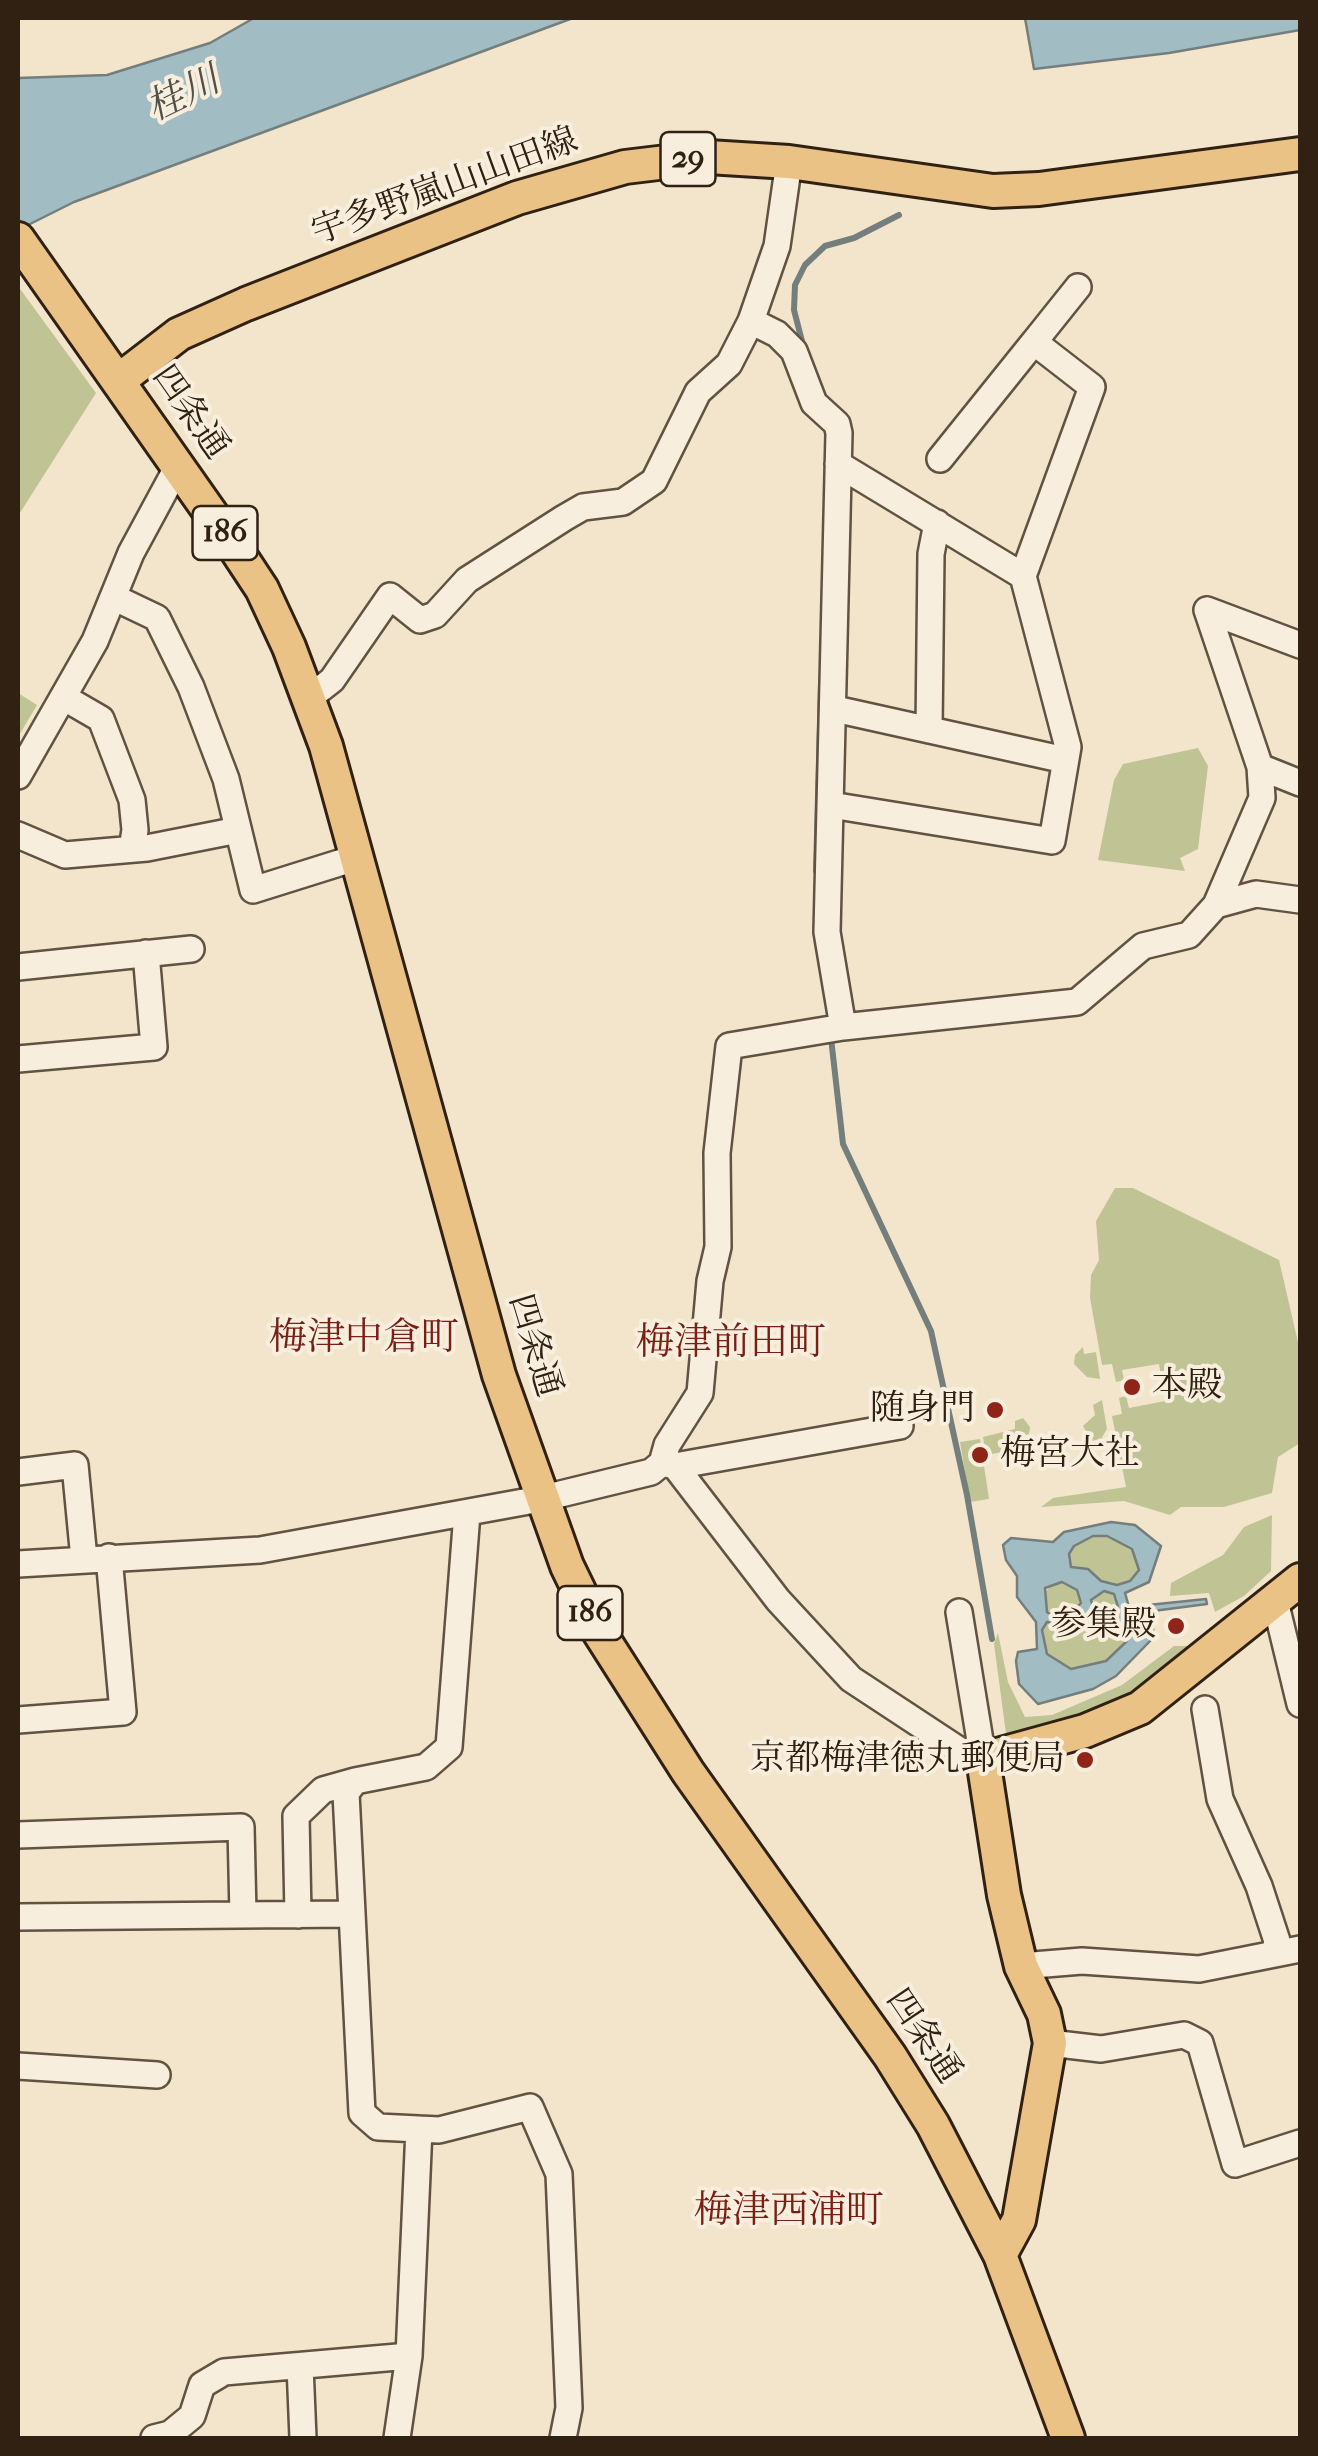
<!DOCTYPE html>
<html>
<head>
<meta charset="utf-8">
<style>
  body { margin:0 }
  #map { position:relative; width:1318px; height:2456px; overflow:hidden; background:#f3e5cc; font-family:"IM FELL French Canon",serif }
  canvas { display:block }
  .frame { position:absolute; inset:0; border:20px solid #312113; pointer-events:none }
</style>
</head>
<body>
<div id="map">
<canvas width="1318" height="2456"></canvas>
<div class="frame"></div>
</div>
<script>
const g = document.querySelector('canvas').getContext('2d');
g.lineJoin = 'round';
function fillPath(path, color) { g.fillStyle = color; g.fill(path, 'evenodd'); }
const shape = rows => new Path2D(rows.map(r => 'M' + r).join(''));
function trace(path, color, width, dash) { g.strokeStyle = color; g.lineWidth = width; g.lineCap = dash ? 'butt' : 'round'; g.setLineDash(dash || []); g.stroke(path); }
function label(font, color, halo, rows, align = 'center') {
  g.font = font + ' "IM FELL French Canon","Noto Serif JP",serif'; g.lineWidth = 8; g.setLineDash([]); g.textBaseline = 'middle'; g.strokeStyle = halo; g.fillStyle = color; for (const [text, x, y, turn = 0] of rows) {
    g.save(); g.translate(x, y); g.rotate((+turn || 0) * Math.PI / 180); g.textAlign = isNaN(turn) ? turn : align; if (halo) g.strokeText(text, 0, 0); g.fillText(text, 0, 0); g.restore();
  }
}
fillPath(shape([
  [18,286,96,393,18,516],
  [18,693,37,705,18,737],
  [1198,748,1208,766,1198,849,1180,858,1185,871,1098,860,1114,780,1123,764],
  [1115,1188,1133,1188,1279,1260,1300,1351,1300,1443,1278,1457,1272,1493,1224,1507,1181,1507,1170,1515,1124,1501,1041,1507,1053,1498,1126,1487,1112,1416,1122,1414,1119,1398,1126,1396,1129,1408,1165,1401,1159,1364,1122,1370,1124,1380,1116,1382,1112,1364,1102,1365,1090,1298,1091,1275,1099,1260,1096,1221],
  [1083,1347,1084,1354,1096,1352,1100,1379,1087,1377,1074,1364,1075,1355],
  [1102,1400,1107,1429,1101,1439,1091,1441,1083,1426,1095,1415,1093,1405],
  [1023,1418,1030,1427,1029,1434,1017,1438,1018,1445,1027,1446,1026,1461,1018,1463,1017,1456,1010,1457,1008,1451,986,1455,983,1437,1015,1429,1015,1421],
  [980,1439,989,1499,970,1502,960,1442],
  [1272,1515,1271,1571,1244,1596,1215,1612,1209,1593,1170,1596,1171,1583,1223,1555,1244,1527],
  [1093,1536,1107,1536,1132,1549,1139,1570,1130,1581,1117,1585,1101,1581,1088,1570,1071,1567,1069,1554,1074,1546],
  '1044 1600a18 18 0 1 1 36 0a18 18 0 1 1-36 0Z',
  '1093 1604a12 12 0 1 1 24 0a12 12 0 1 1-24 0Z',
  [1095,1621,1123,1631,1128,1641,1106,1661,1071,1669,1048,1654,1042,1630,1046,1622,1076,1627],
  [998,1633,1008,1682,1025,1717,1052,1715,1122,1685,1174,1646,1188,1646,1196,1652,1112,1706,1007,1741,994,1644]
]), '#c0c394');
const water = shape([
  [254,18,573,18,74,202,18,230,18,78,107,75,210,43,254,18],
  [1025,18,1300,18,1300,30,1169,53,1034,69,1025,18],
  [1111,1522,1135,1525,1161,1546,1149,1582,1125,1593,1129,1607,1206,1599,1207,1604,1153,1611,1153,1638,1116,1676,1093,1689,1038,1704,1019,1684,1016,1661,1018,1652,1037,1649,1036,1622,1017,1597,1017,1576,1006,1560,1003,1545,1011,1538,1053,1542,1064,1532,1111,1522],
  [1093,1536,1107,1536,1132,1549,1139,1570,1130,1581,1117,1585,1101,1581,1088,1569,1071,1567,1069,1554,1074,1546,1093,1536],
  [1062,1582,1077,1590,1081,1603,1068,1617,1054,1617,1047,1612,1045,1588,1062,1582],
  [1104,1591,1114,1594,1119,1610,1105,1617,1094,1609,1091,1600,1104,1591],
  [1047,1622,1076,1627,1108,1624,1123,1631,1127,1641,1106,1661,1071,1669,1047,1654,1042,1630,1047,1622]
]);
fillPath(water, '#a1bcc2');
trace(water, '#747e7c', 2.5);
trace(shape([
  [804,349,794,310,795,285,805,265,825,246,854,238,899,215],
  [816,871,821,684],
  [831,1038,843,1144,931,1331,967,1495,992,1639]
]), '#747e7c', 6);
const minor = shape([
  [751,321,777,334,794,351,814,403,837,424,839,433,827,932,843,1027,1077,1002,1143,946,1189,935,1216,905,1262,798,1260,767,1207,610],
  [1034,342,1078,287],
  [838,464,1023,576],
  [113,597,157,618,191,687,226,779,253,890,355,858],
  [1207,610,1300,645],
  [63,697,101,719,132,800,135,830,132,849],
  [309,698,332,680,390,596,420,620,435,615,467,580,564,518,583,507,623,502,654,481,698,392,729,364,751,321,777,246,789,162],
  [835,709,1065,760],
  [929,730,931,554,937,523],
  [1260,767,1300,783],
  [18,776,95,641,131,553,178,466],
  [831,805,1052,841,1068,747,1023,576,1092,387,1034,342,940,459],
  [18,835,65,855,147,848,238,830],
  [1216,905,1256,894,1300,900],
  [18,967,191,949],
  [18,1059,154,1047,146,953],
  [662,1463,675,1466,778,1600,851,1679,971,1758,983,1759,959,1612],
  [675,1466,900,1426],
  [18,1472,75,1465,84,1559],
  [467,1513,449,1747,426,1767,355,1781,346,1793,362,2113,378,2127,439,2130,530,2107,559,2174,569,2408,563,2438],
  [18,1564,260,1550,540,1499,651,1472,662,1463,667,1445,700,1393,710,1281,718,1247,717,1153,729,1046,843,1027],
  [1275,1601,1300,1704],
  [1205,1709,1220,1799,1259,1886,1277,1941,1275,1952],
  [18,1720,123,1712,109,1557],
  [18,1835,241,1827,243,1915],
  [298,1915,296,1816,323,1790,355,1781],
  [18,1917,351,1914],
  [1021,1966,1082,1961,1199,1969,1300,1949],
  [1050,2043,1101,2049,1184,2035,1200,2043,1235,2164,1300,2143],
  [18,2066,157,2075],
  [300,2366,303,2438],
  [154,2438,170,2434,192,2416,202,2385,224,2372,409,2356],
  [397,2438,409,2356,419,2129]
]);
const major = shape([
  [18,239,233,545,262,589,289,647,326,746,499,1375,567,1566,599,1632,688,1772,890,2056,933,2125,1000,2255,1068,2438],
  [118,381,179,334,246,304,517,198,625,167,708,157,789,162,993,191,1039,189,1300,154],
  [1000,2255,1019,2220,1050,2043,1044,2014,1021,1966,1004,1895,983,1759,1085,1731,1140,1708,1300,1580]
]);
trace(minor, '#625241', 30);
trace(major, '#312113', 38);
trace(minor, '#f7eede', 25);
trace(major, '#eac286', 32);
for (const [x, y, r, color] of [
  [1132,1387,10,"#8f2418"],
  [995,1410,10,"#8f2418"],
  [980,1455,10,"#8f2418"],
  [1176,1626,10,"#8f2418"],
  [1085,1760,10,"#8f2418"]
]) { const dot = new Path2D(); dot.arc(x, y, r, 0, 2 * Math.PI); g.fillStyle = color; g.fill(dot); trace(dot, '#f7eede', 4); }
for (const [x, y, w] of [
  [688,159,55],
  [225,533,65],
  [590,1613,65]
]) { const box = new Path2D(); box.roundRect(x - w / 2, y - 27, w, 54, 8); g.fillStyle = '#f7eede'; g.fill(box); trace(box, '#312113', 2.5); }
label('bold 32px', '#312113', null, [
  ["29",688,159],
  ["186",225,533],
  ["186",590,1613]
]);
label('35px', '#312113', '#f7eede', [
  ["宇多野嵐山山田線",445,188,-20],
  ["四条通",189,413,55],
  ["四条通",533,1346,73],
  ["四条通",922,2037,56]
]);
label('35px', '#312113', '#f7eede', [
  ["本殿",1152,1387,"left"],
  ["随身門",975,1410],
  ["梅宮大社",1000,1455,"left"],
  ["参集殿",1156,1626],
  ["京都梅津徳丸郵便局",1065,1760]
], 'right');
label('italic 38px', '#535048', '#f7eede', [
  ["桂川",184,96,-26]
]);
label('38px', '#7a1f14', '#f7eede', [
  ["梅津中倉町",364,1340],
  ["梅津前田町",731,1345],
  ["梅津西浦町",789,2213]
]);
</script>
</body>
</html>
